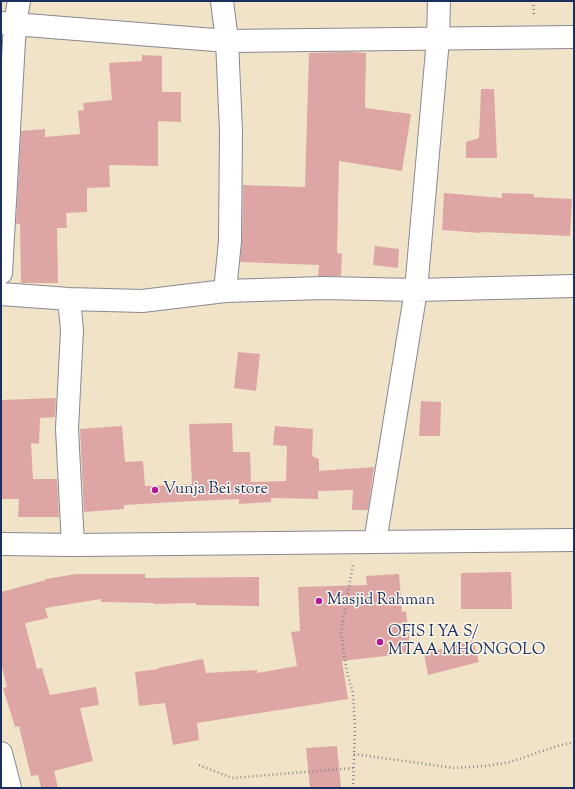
<!DOCTYPE html>
<html>
<head>
<meta charset="utf-8">
<style>
  body { margin:0 }
  #map { position:relative; width:575px; height:789px; overflow:hidden; background:#f1e3c7; font-family:"Sorts Mill Goudy",serif }
  canvas { display:block }
  .frame { position:absolute; inset:0; border:2px solid #1b2f5e; pointer-events:none }
</style>
</head>
<body>
<div id="map">
<canvas width="575" height="789"></canvas>
<div class="frame"></div>
</div>
<script>
const g = document.querySelector('canvas').getContext('2d');
g.lineJoin = 'round';
function fillPath(path, color) { g.fillStyle = color; g.fill(path, 'evenodd'); }
const shape = rows => new Path2D(rows.map(r => 'M' + r).join(''));
function trace(path, color, width, dash) { g.strokeStyle = color; g.lineWidth = width; g.lineCap = dash ? 'butt' : 'round'; g.setLineDash(dash || []); g.stroke(path); }
function label(font, color, halo, rows, align = 'center') {
  g.font = font + ' "Sorts Mill Goudy",serif'; g.lineWidth = 3; g.setLineDash([]); g.textBaseline = 'middle'; g.strokeStyle = halo; g.fillStyle = color; for (const [text, x, y, turn = 0] of rows) {
    g.save(); g.translate(x, y); g.rotate((+turn || 0) * Math.PI / 180); g.textAlign = isNaN(turn) ? turn : align; if (halo) g.strokeText(text, 0, 0); g.fillText(text, 0, 0); g.restore();
  }
}
fillPath(shape([
  [348,52,366,53,365,108,411,114,402,171,339,161,337,253,342,254,341,276,318,276,319,265,240,262,242,241,243,185,305,187,309,53],
  [142,55,162,56,162,92,181,92,181,122,158,121,158,166,109,165,110,187,87,188,87,212,66,213,67,228,57,228,58,283,21,283,20,224,16,224,21,131,45,129,45,137,80,134,78,111,84,110,83,103,112,100,109,63,142,61],
  [481,89,494,89,497,158,466,158,466,142,479,138],
  [444,193,502,198,502,193,534,194,534,197,572,199,570,236,481,232,481,233,442,230],
  [375,246,399,249,398,268,373,265],
  [238,352,260,354,256,391,234,388],
  [56,398,55,417,40,418,39,444,31,443,33,479,57,479,59,517,18,517,19,499,1,499,1,400],
  [421,401,441,402,440,436,419,436],
  [232,423,233,452,250,452,251,482,286,481,287,446,273,445,275,426,313,429,312,456,319,459,319,471,374,467,368,510,352,510,353,490,318,491,318,499,271,498,271,502,239,504,239,499,193,501,124,505,124,509,84,512,80,429,122,426,125,462,143,461,145,486,192,484,189,424],
  [511,572,512,609,461,609,461,573],
  [76,574,145,574,145,578,259,577,259,606,196,605,196,603,154,604,154,603,101,602,101,599,45,608,48,618,25,623,37,669,42,668,50,695,96,687,99,705,80,708,93,761,54,771,58,788,41,788,38,775,31,776,19,726,15,727,3,688,7,687,1,663,1,592,46,580,46,579],
  [399,574,402,612,406,611,411,653,342,661,348,699,197,723,199,740,173,745,165,703,139,706,135,672,159,669,158,668,203,659,206,673,257,670,257,673,297,666,291,632,300,631,298,587,367,585,366,576],
  [473,640,479,662,428,675,424,654],
  [337,746,341,788,310,788,306,748]
]), '#dda6a4');
const minor = shape([
  [222,1,227,41,231,131,230,241,225,291],
  [1,23,227,41,574,37],
  [1,273,15,23,19,1],
  [1,294,69,299,142,301,225,291,324,288,416,290,574,286],
  [69,299,72,330,67,429,73,545],
  [375,542,416,290,438,39,439,1],
  [1,544,73,545,574,540],
  [1,753,10,788]
]);
trace(minor, '#868992', 24);
trace(shape([
  [533,1,534,15],
  [354,754,454,768,486,766,510,762,554,747,574,742],
  [199,765,232,778,353,768],
  [353,788,355,727,353,694,346,667,341,632,353,564]
]), '#868992', 2.5, [1, 3]);
trace(minor, '#fff', 22);
for (const [x, y, r, color] of [
  [155,490,4,"#b5179e"],
  [319,601,4,"#b5179e"],
  [380,642,4,"#b5179e"]
]) { const dot = new Path2D(); dot.arc(x, y, r, 0, 2 * Math.PI); g.fillStyle = color; g.fill(dot); trace(dot, '#fbf7ec', 1.5); }
label('16px', '#1b2f5e', '#fbf7ec', [
  ["Vunja Bei store",163,490],
  ["Masjid Rahman",327,601],
  ["OFIS I YA S/",388,633],
  ["MTAA MHONGOLO",388,651]
], 'left');
</script>
</body>
</html>
